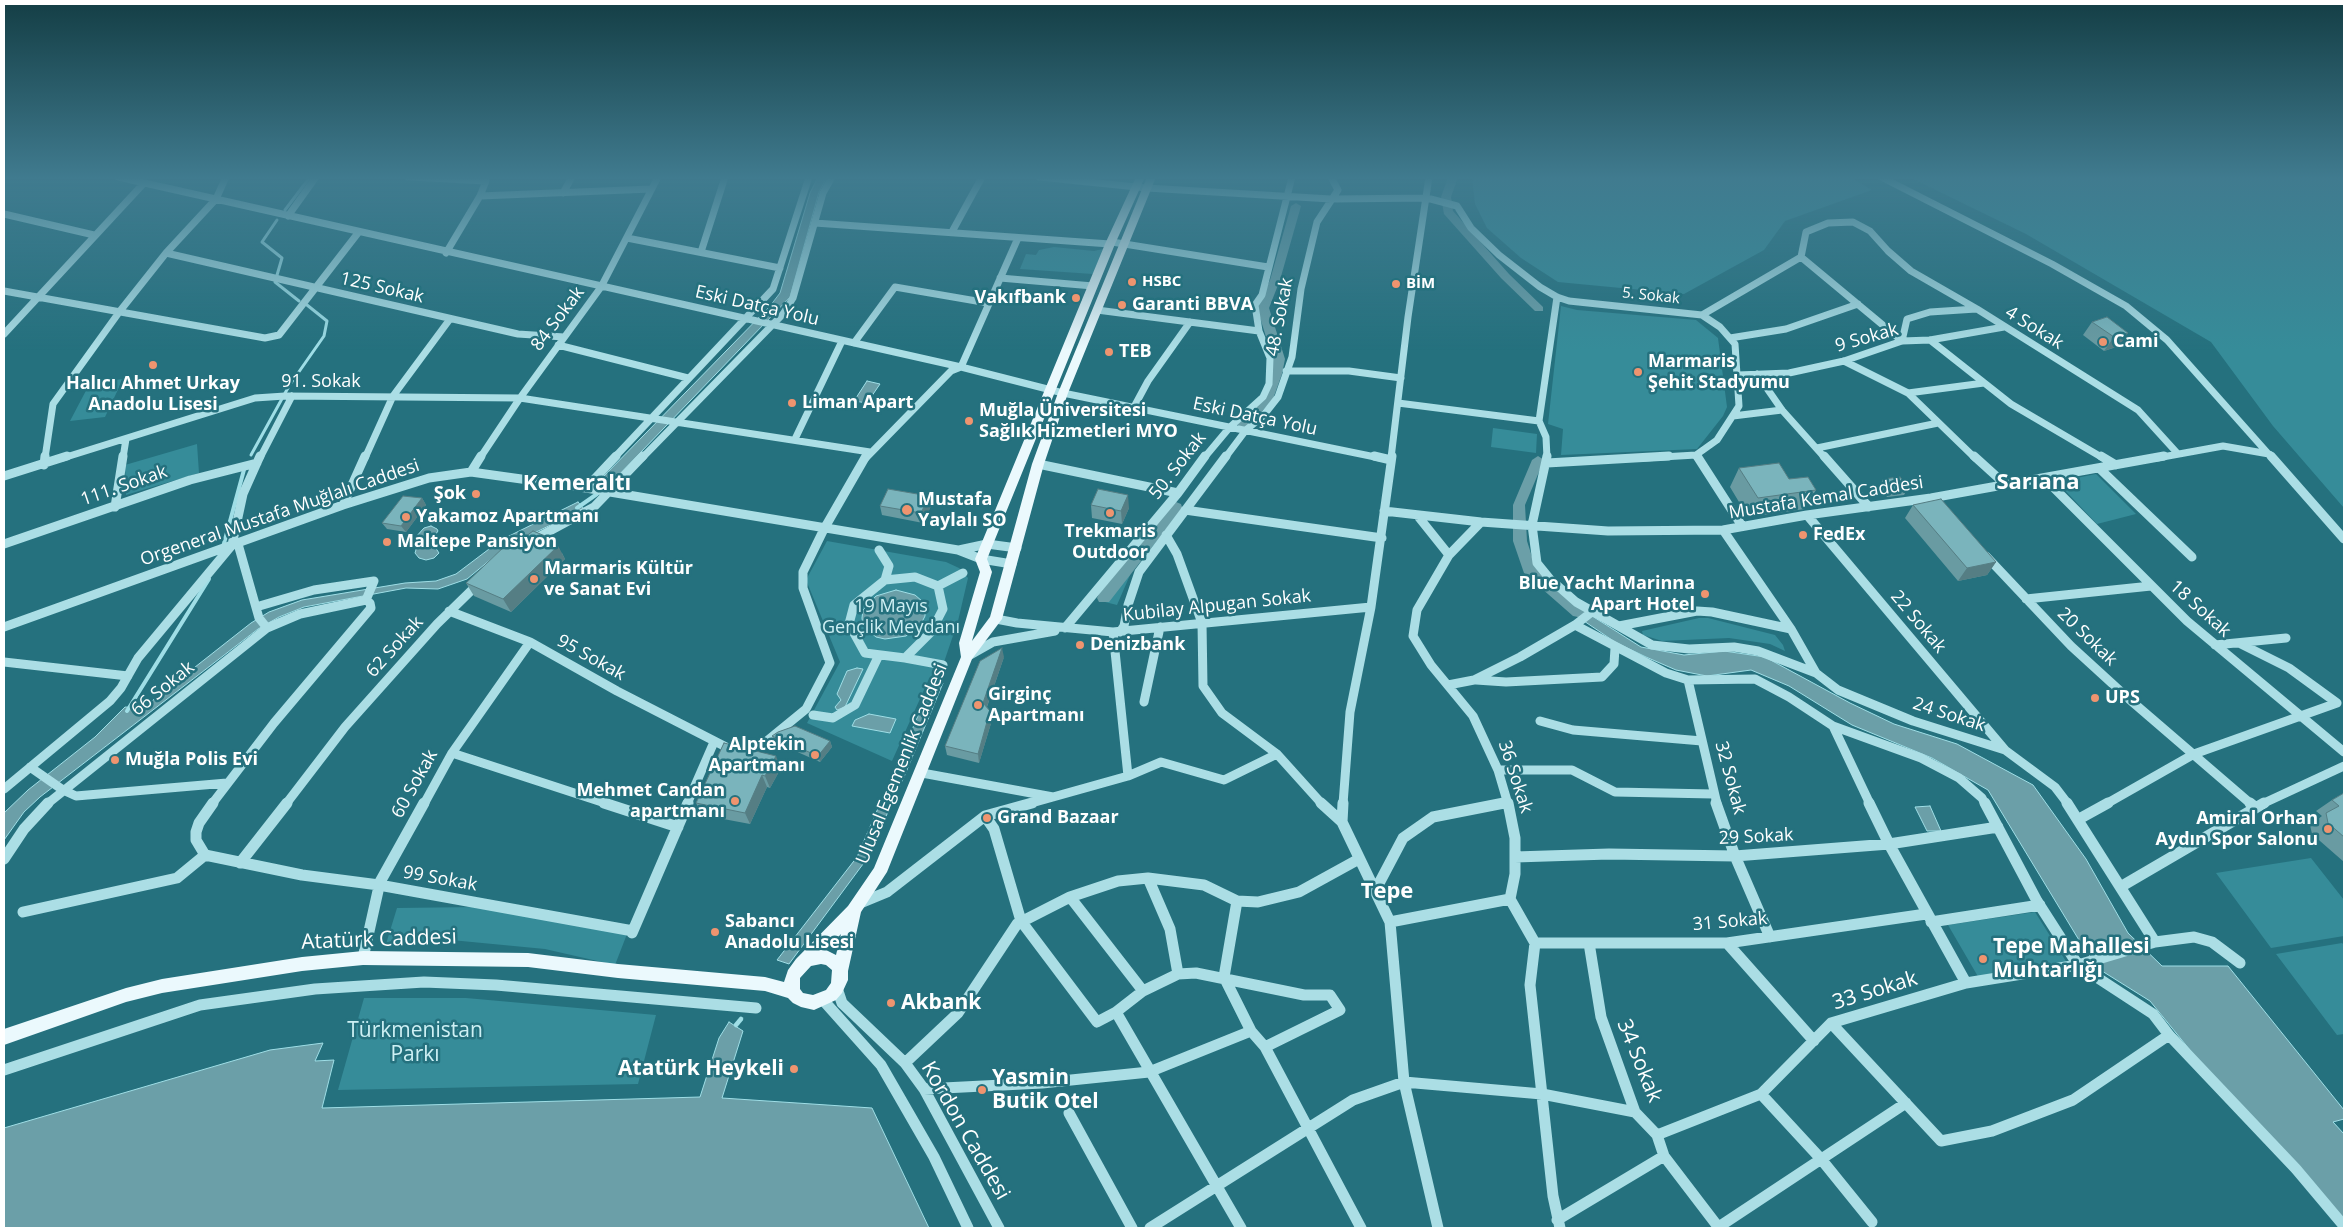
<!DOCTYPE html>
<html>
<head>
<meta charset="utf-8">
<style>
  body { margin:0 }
  #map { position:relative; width:2348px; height:1232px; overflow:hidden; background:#25717e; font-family:"Open Sans",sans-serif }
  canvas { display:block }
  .frame { position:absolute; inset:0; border:5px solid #fff; pointer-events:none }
</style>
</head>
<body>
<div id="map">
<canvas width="2348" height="1232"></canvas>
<div class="frame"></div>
</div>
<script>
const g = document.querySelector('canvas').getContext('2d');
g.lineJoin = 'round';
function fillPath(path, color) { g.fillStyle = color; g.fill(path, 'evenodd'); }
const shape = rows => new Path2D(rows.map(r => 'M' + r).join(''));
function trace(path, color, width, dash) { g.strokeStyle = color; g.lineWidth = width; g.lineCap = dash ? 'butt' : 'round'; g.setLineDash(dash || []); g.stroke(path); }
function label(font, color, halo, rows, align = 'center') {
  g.font = font + ' "Open Sans",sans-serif'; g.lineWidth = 5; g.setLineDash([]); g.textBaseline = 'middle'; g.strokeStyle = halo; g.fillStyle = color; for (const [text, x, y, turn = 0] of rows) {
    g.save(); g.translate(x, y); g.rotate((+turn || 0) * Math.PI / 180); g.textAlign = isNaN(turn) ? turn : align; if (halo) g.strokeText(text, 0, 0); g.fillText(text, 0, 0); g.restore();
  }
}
fillPath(shape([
  [1472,177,1850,177,1872,190,1785,221,1764,250,1684,294,1558,282,1521,258,1487,228,1475,204],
  [1909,177,2344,177,2344,508,2273,426,2211,342,2026,234],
  [1054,247,1094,251,1103,249,1093,274,1020,269,1026,254,1036,255,1039,250],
  [1561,306,1577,310,1696,320,1718,338,1727,407,1723,416,1697,449,1561,455,1563,429,1548,424],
  [123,379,105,417,70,421,90,383],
  [1493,428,1537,434,1536,453,1491,447],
  [197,444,199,473,126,495,125,465],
  [2096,474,2136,514,2097,524,2057,482],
  [827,541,946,562,959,568,968,578,958,621,943,665,928,681,892,761,807,723,840,662,806,580],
  [1125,574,1130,575,1117,605,1105,602],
  [1699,618,1708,618,1775,635,1783,645,1785,651,1770,644,1729,638,1662,641,1643,635,1642,631],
  [2311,858,2344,900,2344,936,2271,948,2216,873],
  [478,907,627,934,615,965,545,949,451,940,386,944,397,908],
  [2035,912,2069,966,1980,980,1948,925],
  [2342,943,2344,945,2344,1034,2337,1035,2276,954],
  [364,998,466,998,656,1015,638,1084,338,1090]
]), '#368c99');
const water = shape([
  [818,177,827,177,819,192,790,297,615,479,603,477,770,306,780,293,810,193,818,177],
  [867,381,880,384,867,403,854,401,867,381],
  [578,502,584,509,507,546,467,579,438,589,406,588,304,607,279,617,258,629,40,797,24,812,4,840,4,813,28,790,95,737,125,707,143,708,251,623,269,612,302,600,405,583,436,581,456,574,501,540,578,502],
  [431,526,437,529,438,531,431,541,439,553,434,558,426,560,419,558,415,553,418,543,414,539,424,528,431,526],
  [896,590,915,595,922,601,925,608,925,616,921,624,906,636,885,639,876,637,863,626,862,618,863,610,876,596,896,590],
  [1581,609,1641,647,1684,655,1724,651,1765,657,1850,703,1894,724,1957,744,2033,785,2086,859,2128,933,2162,966,2228,966,2344,1110,2344,1119,2333,1122,2344,1134,2344,1220,2269,1147,2150,1001,2102,971,2085,950,1988,790,1932,758,1852,725,1789,686,1751,670,1707,676,1676,670,1646,657,1615,642,1578,617,1578,612,1581,609],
  [857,668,863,669,845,707,837,710,835,707,841,700,837,694,847,671,857,668],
  [933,681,943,683,904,777,866,860,789,964,777,960,857,857,933,681],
  [869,714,896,719,890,733,852,726,855,720,869,714],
  [1930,806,1941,831,1927,831,1915,807,1930,806],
  [729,1022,743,1031,722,1098,872,1108,929,1228,4,1228,4,1128,270,1050,323,1043,315,1061,334,1060,322,1108,700,1097,719,1038,729,1022]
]);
fillPath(water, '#6b9fa8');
trace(water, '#9fdee6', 1);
trace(shape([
  [285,210,310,177],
  [277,220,262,242,282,258,275,282,299,301],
  [251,455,289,386,324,336,327,321,307,305]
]), '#9fdee6', 3);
trace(shape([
  [577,508,597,494,614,475],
  [223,547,245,466],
  [127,711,209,579]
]), '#9fdee6', 4);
trace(shape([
  [736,1025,741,1019]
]), '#9fdee6', 4.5);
fillPath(shape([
  [1448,177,1458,177,1451,197,1453,211,1509,274,1543,307,1543,311,1535,311,1501,278,1444,214,1441,197,1448,177],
  [1296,203,1301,206,1280,280,1269,308,1285,359,1282,374,1273,399,1247,428,1243,429,1237,425,1264,395,1270,374,1273,359,1257,308,1270,280,1291,206,1296,203],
  [1538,456,1544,460,1525,505,1527,541,1535,566,1583,608,1585,612,1583,616,1578,617,1573,616,1524,573,1513,541,1513,505,1532,460,1538,456],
  [1176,502,1181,504,1182,507,1181,510,1109,602,1099,602,1097,598,1099,594,1171,504,1176,502]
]), '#6b9fa8');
trace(shape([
  [118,177,961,367,1063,393,1380,458],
  [408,177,486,181,480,196,446,253],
  [1039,177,1147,188,1331,199,1427,198,1457,206,1471,228,1499,255,1540,287,1557,297,1569,301,1702,315,1801,257,1806,232,1828,223,1853,222,1870,231,1888,251,1911,271,1977,309,2138,410,2178,454],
  [1881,177,2052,264,2126,306,2167,340,2272,458],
  [563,193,572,177],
  [480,196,651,189],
  [4,214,94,235],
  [288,216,316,177],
  [815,223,1110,244],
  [953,230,982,177],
  [627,238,780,268],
  [1112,242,1268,267],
  [701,252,725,177],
  [166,253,518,334,564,337],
  [1801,257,1902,341,1907,319,1930,312,1976,309],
  [1000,278,1093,286],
  [4,291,265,338,279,335,358,233],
  [1097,310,1259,331],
  [4,334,144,183],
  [1730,338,1786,329,1858,304],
  [1930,340,2011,404,2103,458],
  [854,343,895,287,988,303],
  [558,345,688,378],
  [1844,361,1908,393,1975,458],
  [1286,371,1349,371,1401,378],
  [1757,374,1782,410,1825,458],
  [1738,375,1789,373,1844,361,1902,341,1930,340,2004,327],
  [1908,393,1984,383],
  [1398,403,1539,421],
  [1134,407,1148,381,1190,322],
  [1733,416,1782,410],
  [795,439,842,341],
  [1817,448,1938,423],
  [45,458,53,404,120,311,166,253,216,199,226,177],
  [63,458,255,398,285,396,520,398,870,452],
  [123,458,126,439],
  [260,458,292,396],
  [365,458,393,396,450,319],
  [480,458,520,398,601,287,658,177],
  [614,458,773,289,809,177],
  [642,458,783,314,793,298,823,193,832,177],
  [866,458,951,371,961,367,1018,238],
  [1204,458,1230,427,1263,397,1269,384,1270,358,1259,331,1255,305,1262,295,1292,177],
  [1225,458,1246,430,1263,416,1278,397,1292,357,1301,289,1317,222,1338,190,1331,177],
  [1391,458,1408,317,1429,177],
  [1547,458,1546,437,1539,421,1557,297],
  [1645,458,1696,455],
  [1698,458,1696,455,1717,440,1739,406,1735,344,1720,327,1702,315],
  [2157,458,2223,446,2269,454]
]), '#abdee5', 7);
trace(shape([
  [1374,456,1391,460],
  [1547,456,1532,525,1537,563,1550,579,1576,602,1652,645,1689,649,1734,647,1758,651,1816,673],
  [1697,456,1742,526],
  [1824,456,1869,507],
  [1974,456,2006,485],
  [2101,456,2116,465],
  [2271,456,2344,539],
  [1547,463,1669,456],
  [1038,464,1178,493],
  [44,465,45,456],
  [2099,468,2192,557],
  [471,472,481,456],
  [4,476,67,456],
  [2044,478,2187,621,2344,752],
  [586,488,616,456],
  [343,505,365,456],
  [115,507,123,456],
  [1185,510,1382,538],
  [1384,511,1481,522,1608,531,1723,530,1807,515,1931,498,2164,456],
  [1417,515,1449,555],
  [1807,515,2005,750],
  [1481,522,1449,555,1417,610,1413,636,1431,665,1473,716,1498,770,1508,804],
  [1723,530,1791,629,1816,673,1838,690,1913,721,2005,750,2055,787,2068,804],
  [1166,535,1177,554,1202,623,1203,686,1222,713,1277,754,1322,804],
  [533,540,594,507,643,456],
  [4,544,190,480,257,463],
  [238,544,259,618,267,628],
  [879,550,889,566,885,580],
  [959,550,987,544,1017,548],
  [1986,556,2071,646,2129,699,2251,804],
  [915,577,938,586,943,609,931,632,905,658,865,653,849,624,854,605,885,580,915,577],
  [938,586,963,573],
  [2026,599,2151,586],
  [366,600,374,581],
  [256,607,314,590,374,581],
  [449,611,530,642,617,691,728,748,762,745,806,709,830,663,803,588,803,572,824,529,866,456],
  [996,619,1017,623,1113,632,1371,607],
  [1575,625,1666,673,1688,680,1755,679,1789,697,1833,726,1921,758,1959,778,1982,798,1985,804],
  [1619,626,1697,611,1712,612,1791,629],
  [4,627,343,505,429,478,471,472,586,488,958,550,981,559,1012,564],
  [1065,628,1178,493,1205,456],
  [1113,632,1128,776],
  [1120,632,1124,626,1128,605,1139,572,1226,456],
  [2215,645,2286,638],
  [970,655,993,642,1055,631],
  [905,658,943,665],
  [4,662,128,676],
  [1476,680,1506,682,1602,677,1614,664,1615,648],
  [1688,680,1717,804],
  [1448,685,1474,680,1520,657,1575,625,1593,611],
  [1144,702,1160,627],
  [813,715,833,718,855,705,879,655],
  [1540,721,1573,730,1702,741],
  [1833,726,1870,804],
  [452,753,608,804],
  [30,767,63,790,76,796,227,783],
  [1498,770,1572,770,1615,792,1713,794],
  [922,773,1053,797],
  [4,789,110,701,121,688,138,658,232,545,243,494,260,456],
  [47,804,267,628,300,614,366,600,370,603,371,608,274,723,212,804],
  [286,804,345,727,437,624,478,584],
  [424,804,452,753,530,642],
  [687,804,714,742],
  [1028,804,1128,776,1161,762,1224,780,1277,754],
  [1343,804,1350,712,1371,607,1392,456],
  [1498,804,1508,802],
  [2106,804,2194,754,2337,703,2289,668,2239,643],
  [2262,804,2344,766]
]), '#abdee5', 9);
trace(shape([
  [213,803,199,823,196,832,196,840,205,855,302,875,379,885,633,931],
  [604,803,678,827],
  [1321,803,1342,822,1390,922,1404,1082,1438,1228],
  [1508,803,1515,838,1515,874,1510,899,1535,943,1530,985,1553,1196,1560,1228],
  [1716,803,1735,856,1770,937],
  [1869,803,1889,844,1966,983],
  [1985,803,2037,901,2078,965,2153,1014,2169,1035,2296,1169,2344,1226],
  [2067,803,2155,942],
  [2250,803,2255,807],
  [985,816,994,829,1021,921,1097,1022,1116,1012,1241,1228],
  [2079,819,2108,803],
  [1342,822,1343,803],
  [1515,857,1609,854,1735,856,1889,844,1998,827],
  [4,859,24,829,48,803],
  [240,863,287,803],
  [1148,878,1170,929,1178,974],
  [2122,886,2264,803],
  [1375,891,1403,838,1433,817,1504,803],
  [1070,897,1143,991],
  [1237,901,1224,977,1251,1031,1265,1047,1361,1228],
  [858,904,887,892,985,816,1032,803],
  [23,912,177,878,205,855],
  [1390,922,1510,899],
  [1931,922,2040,905],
  [632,933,688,803],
  [1535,943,1727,943,1926,914],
  [1589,943,1601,1017,1635,1112,1657,1135,1664,1156,1719,1228],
  [1727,943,1814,1041],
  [363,958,380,882,424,803],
  [837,988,842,1003,905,1063,924,1089,999,1228],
  [823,1000,881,1065,934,1157,968,1228],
  [1116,1012,1143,991,1178,974,1196,973,1304,995,1330,995,1340,1010,1265,1047],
  [1831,1023,1941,1141,1992,1131,2073,1100,2169,1035],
  [905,1063,958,1013,1017,924,1070,897,1118,881,1148,878,1204,885,1237,901,1258,902,1299,892,1359,859],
  [4,1070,200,1005,315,989,424,982,496,985,756,1008],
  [924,1089,1042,1083,1149,1072,1251,1031],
  [1761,1094,1821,1159,1872,1222],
  [1069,1113,1132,1228],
  [1657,1135,1761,1094,1831,1023,1966,983,2078,965,2155,942,2194,937,2212,942,2240,963],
  [1557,1220,1664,1156],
  [1150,1228,1353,1100,1404,1082,1542,1094,1635,1112],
  [1717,1228,1906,1103]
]), '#abdee5', 11);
fillPath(shape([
  [1136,177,1145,177,1115,244,987,559,992,572,972,641,990,617,1032,464,1058,393,1147,177,1156,177,1068,393,1044,464,1002,619,972,659,887,872,861,912,848,971,848,980,842,993,836,1000,814,1010,801,1007,793,1003,788,998,765,991,618,978,528,967,363,965,302,971,162,993,126,1002,4,1045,4,1029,126,988,162,979,302,957,363,951,528,953,618,964,765,977,784,982,788,970,796,959,848,906,874,868,961,657,959,643,980,572,975,559,1105,244,1136,177],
  [841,934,836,955,826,950,841,934],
  [821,964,826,965,832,970,831,983,826,990,813,995,803,993,800,989,800,978,811,966,821,964]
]), '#ebf9fd');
fillPath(shape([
  [2107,317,2119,346,2104,351,2083,335,2092,322],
  [1739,468,1789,479,1816,490,1805,509,1748,517,1730,487],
  [1883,479,1908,488,1904,495,1887,497,1880,486],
  [929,496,931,506,923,523,882,515,880,506],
  [422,498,426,505,406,532,387,529,382,523],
  [1091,505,1129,508,1122,524,1092,518],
  [1913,505,1996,562,1987,575,1958,581,1905,518],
  [517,543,562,553,565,559,511,612,474,596,466,583],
  [1004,657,987,707,990,711,992,720,979,763,947,755,945,746],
  [772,736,830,741,832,747,820,762,775,742],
  [724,743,781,768,770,788,767,787,750,824,702,815,696,803],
  [2344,793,2344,862,2312,834,2310,825,2322,816,2316,811,2332,800]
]), '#699ba2');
fillPath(shape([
  [2128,333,2119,346,2104,351,2114,337],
  [1128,495,1129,508,1122,524,1121,511],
  [929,496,931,506,923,523,921,513],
  [422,498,426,505,406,532,401,526],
  [555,540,565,559,511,612,503,599],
  [1996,562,1987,575,1958,581,1967,568],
  [1002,648,1004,657,985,712,983,703],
  [990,711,992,720,979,763,978,754],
  [830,741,832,747,820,762,818,756],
  [776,756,781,768,770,788,765,776],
  [762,775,767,787,750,824,745,813]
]), '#557e84');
const building = shape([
  [2107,317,2128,333,2114,337,2092,322,2107,317],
  [1779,463,1789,479,1808,477,1816,490,1758,498,1739,468,1779,463],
  [1900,477,1908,488,1891,490,1883,479,1900,477],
  [888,489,929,496,921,513,880,506,888,489],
  [1098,489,1128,495,1121,511,1091,505,1098,489],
  [403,496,422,498,401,526,382,523,403,496],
  [1941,499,1996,562,1967,568,1913,505,1941,499],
  [533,531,555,540,551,543,558,546,503,599,466,583,506,545,514,541,517,543,533,531],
  [1002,648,983,703,990,711,978,754,945,746,980,661,1002,648],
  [795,726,830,741,818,756,772,736,778,732,795,726],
  [724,743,776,756,765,776,762,775,745,813,696,803,724,743],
  [2344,793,2344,837,2328,823,2326,813,2339,806,2332,800,2344,793]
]);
fillPath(building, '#7ab4bc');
trace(building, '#557e84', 1);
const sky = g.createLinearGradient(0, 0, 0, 350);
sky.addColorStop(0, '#143e45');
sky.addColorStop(0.51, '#407b8f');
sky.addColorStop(1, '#407b8f00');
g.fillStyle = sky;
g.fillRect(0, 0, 2348, 350);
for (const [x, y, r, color] of [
  [1132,282,5,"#ef946f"],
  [1396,284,5,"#ef946f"],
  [1076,298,5,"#ef946f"],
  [1122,305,5,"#ef946f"],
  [2103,342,5,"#ef946f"],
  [1109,352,5,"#ef946f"],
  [153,365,5,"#ef946f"],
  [1638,372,5,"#ef946f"],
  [792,403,5,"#ef946f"],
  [969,421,5,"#ef946f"],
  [476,494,5,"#ef946f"],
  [907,510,6,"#ef946f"],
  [1110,513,5,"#ef946f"],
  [406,517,5,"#ef946f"],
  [1803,535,5,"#ef946f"],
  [387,542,5,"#ef946f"],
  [534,579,5,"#ef946f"],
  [1705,594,5,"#ef946f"],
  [1080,645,5,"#ef946f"],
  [2095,698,5,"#ef946f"],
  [978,705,5,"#ef946f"],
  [815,755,5,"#ef946f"],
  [115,760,5,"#ef946f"],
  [735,801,5,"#ef946f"],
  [987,818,5,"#ef946f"],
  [2328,829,5,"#ef946f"],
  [715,932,5,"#ef946f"],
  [1983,959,5,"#ef946f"],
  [891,1003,5,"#ef946f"],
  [794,1069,5,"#ef946f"],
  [982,1090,5,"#ef946f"]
]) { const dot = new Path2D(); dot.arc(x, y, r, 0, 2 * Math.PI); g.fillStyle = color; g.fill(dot); trace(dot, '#25717e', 2); }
label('bold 15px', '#fff', '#25717e', [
  ["HSBC",1142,282],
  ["BİM",1406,284]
], 'left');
label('15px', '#fff', '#25717e', [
  ["5. Sokak",1651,296,6]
]);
label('18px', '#fff', '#25717e', [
  ["125 Sokak",382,288,13],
  ["Eski Datça Yolu",757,306,13],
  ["48. Sokak",1280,317,-79],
  ["84 Sokak",558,319,-53],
  ["4 Sokak",2034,328,32],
  ["9 Sokak",1867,338,-16],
  ["91. Sokak",321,382],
  ["Eski Datça Yolu",1255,417,12],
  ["50. Sokak",1178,466,-52],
  ["111. Sokak",124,486,-19],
  ["Mustafa Kemal Caddesi",1826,498,-9],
  ["Orgeneral Mustafa Muğlalı Caddesi",280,513,-19],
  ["Kubilay Alpugan Sokak",1217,606,-6],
  ["18 Sokak",2200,609,42],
  ["22 Sokak",1918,622,50],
  ["20 Sokak",2087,637,44],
  ["62 Sokak",395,647,-48],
  ["95 Sokak",591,658,29],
  ["66 Sokak",163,689,-39],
  ["24 Sokak",1949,715,18],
  ["Ulusal Egemenlik Caddesi",902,764,-68],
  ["36 Sokak",1515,777,72],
  ["32 Sokak",1730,778,75],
  ["60 Sokak",415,784,-61],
  ["29 Sokak",1756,837,-3],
  ["99 Sokak",440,879,10],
  ["31 Sokak",1730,922,-5]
]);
label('bold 18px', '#fff', '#25717e', [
  ["Vakıfbank",1066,298,"right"],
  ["Garanti BBVA",1132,305],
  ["Cami",2113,342],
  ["TEB",1119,352],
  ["Marmaris",1648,362],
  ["Şehit Stadyumu",1648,383],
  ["Halıcı Ahmet Urkay",153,384,"center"],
  ["Anadolu Lisesi",153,405,"center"],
  ["Liman Apart",802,403],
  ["Muğla Üniversitesi",979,411],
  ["Sağlık Hizmetleri MYO",979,432],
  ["Şok",466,494,"right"],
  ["Mustafa",918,500],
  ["Yaylalı SO",918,521],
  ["Yakamoz Apartmanı",416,517],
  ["Trekmaris",1110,532,"center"],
  ["Outdoor",1110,553,"center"],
  ["FedEx",1813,535],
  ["Maltepe Pansiyon",397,542],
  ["Marmaris Kültür",544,569],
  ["ve Sanat Evi",544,590],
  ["Blue Yacht Marinna",1695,584,"right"],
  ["Apart Hotel",1695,605,"right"],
  ["Denizbank",1090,645],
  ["Girginç",988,695],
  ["Apartmanı",988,716],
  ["UPS",2105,698],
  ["Alptekin",805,745,"right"],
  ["Apartmanı",805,766,"right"],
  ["Muğla Polis Evi",125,760],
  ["Mehmet Candan",725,791,"right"],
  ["apartmanı",725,812,"right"],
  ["Grand Bazaar",997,818],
  ["Amiral Orhan",2318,819,"right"],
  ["Aydın Spor Salonu",2318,840,"right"],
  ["Sabancı",725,922],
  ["Anadolu Lisesi",725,943]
], 'left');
label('18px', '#cef0f4', '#25717e', [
  ["19 Mayıs",891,607],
  ["Gençlik Meydanı",891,628]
]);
label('21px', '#fff', '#25717e', [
  ["Atatürk Caddesi",379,940,-2],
  ["33 Sokak",1875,991,-17],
  ["34 Sokak",1639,1061,68],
  ["Kordon Caddesi",965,1131,60]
]);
label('bold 21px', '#fff', '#25717e', [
  ["Tepe Mahallesi",1993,947],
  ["Muhtarlığı",1993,971],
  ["Akbank",901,1003],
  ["Atatürk Heykeli",784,1069,"right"],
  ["Yasmin",992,1078],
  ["Butik Otel",992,1102]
], 'left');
label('21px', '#cef0f4', '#25717e', [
  ["Türkmenistan",415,1031],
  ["Parkı",415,1055]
]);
label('bold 22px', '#fff', '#25717e', [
  ["Sarıana",2038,483],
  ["Kemeraltı",577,484],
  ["Tepe",1387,892]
]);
</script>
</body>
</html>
